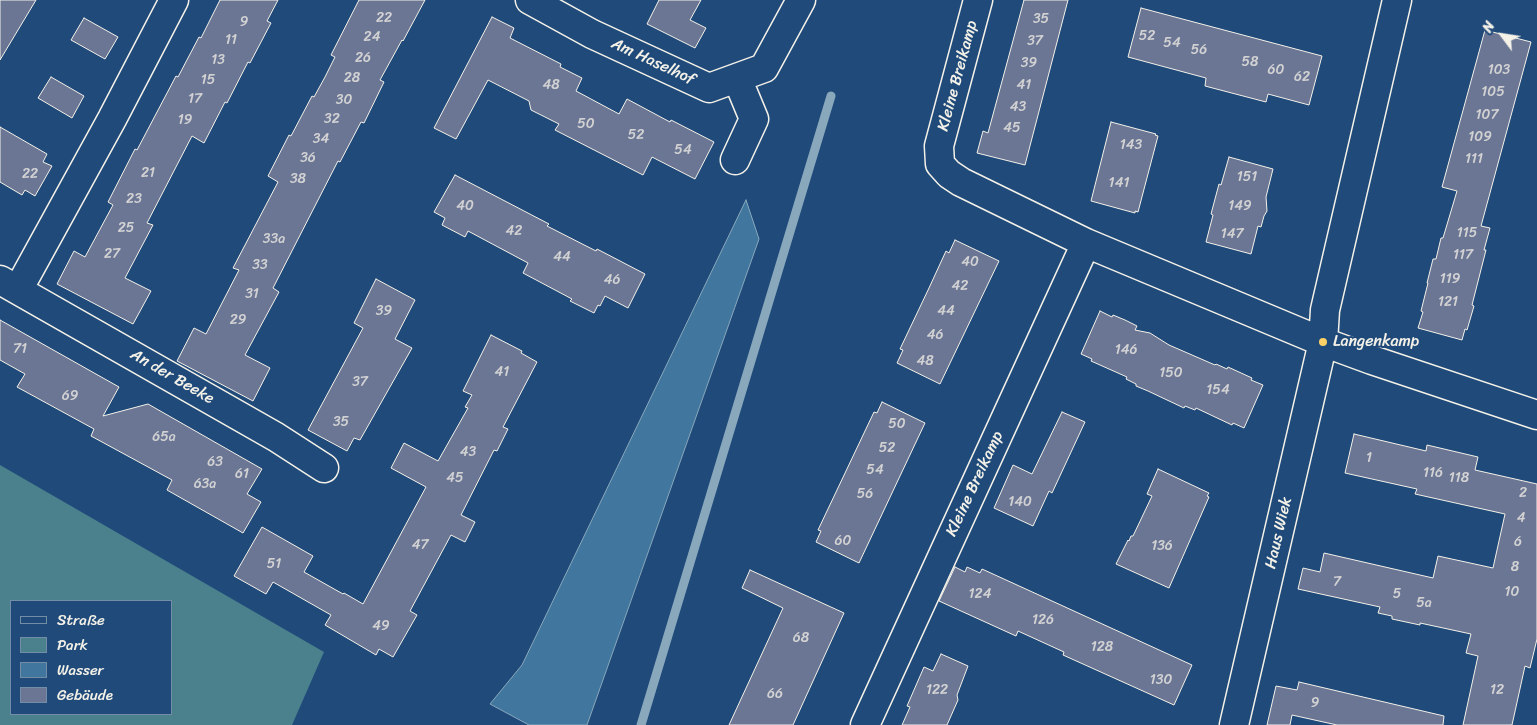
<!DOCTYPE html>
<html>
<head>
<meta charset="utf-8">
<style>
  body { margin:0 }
  #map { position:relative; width:1537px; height:725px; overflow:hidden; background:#1f4a7a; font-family:Sriracha,sans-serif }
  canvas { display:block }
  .legend { position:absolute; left:10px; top:600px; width:162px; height:115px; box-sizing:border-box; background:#1f4a7a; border:1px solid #748da6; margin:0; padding:6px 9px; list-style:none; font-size:15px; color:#f4f1e8 }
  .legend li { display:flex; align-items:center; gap:10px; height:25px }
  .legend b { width:25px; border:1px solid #748da6 }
  .north { position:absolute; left:1477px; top:10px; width:50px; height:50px; -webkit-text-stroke:4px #1f4a7a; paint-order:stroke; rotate:301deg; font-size:14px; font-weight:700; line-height:20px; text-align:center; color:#f4f1e8 }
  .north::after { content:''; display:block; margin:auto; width:18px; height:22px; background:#f4f1e8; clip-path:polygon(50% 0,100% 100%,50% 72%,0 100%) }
</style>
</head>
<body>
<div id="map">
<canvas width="1537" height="725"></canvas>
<ul class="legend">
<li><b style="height:6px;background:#1f4a7a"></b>Straße</li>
<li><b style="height:14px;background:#4b808d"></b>Park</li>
<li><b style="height:14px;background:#41779e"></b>Wasser</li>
<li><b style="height:14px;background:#6b7695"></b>Gebäude</li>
</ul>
<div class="north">N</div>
</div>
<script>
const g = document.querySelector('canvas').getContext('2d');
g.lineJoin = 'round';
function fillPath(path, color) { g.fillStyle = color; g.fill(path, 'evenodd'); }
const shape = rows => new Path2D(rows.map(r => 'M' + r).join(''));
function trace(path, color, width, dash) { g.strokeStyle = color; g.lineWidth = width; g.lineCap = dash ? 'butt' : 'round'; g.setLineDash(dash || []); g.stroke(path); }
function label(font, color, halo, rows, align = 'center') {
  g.font = font + ' Sriracha,sans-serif'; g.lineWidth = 4; g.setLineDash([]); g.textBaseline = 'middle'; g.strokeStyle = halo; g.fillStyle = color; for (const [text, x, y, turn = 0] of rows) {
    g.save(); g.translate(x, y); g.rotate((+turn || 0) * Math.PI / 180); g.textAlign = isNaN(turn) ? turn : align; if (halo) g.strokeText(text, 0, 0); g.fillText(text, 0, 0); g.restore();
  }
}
fillPath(shape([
  [0,465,324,652,292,725,0,725],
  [11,601,171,601,171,714,11,714]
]), '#4b808d');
const water = shape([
  [746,200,759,239,587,725,529,725,490,704,522,665,746,200]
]);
fillPath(water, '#41779e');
trace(water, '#89a8bc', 1);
trace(shape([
  [641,725,831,96]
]), '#89a8bc', 9);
const building = shape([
  [0,0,36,0,0,60,0,0],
  [220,0,278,0,267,21,271,23,250,63,248,62,227,103,225,102,204,143,192,136,147,223,153,225,125,278,151,291,133,324,57,284,74,251,85,257,113,205,108,202,135,149,137,150,176,76,178,77,199,37,201,38,220,0],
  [359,0,425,0,403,41,402,40,380,80,384,82,364,123,361,122,340,162,338,161,273,288,279,292,245,355,270,368,253,401,177,361,194,328,206,334,239,270,233,268,278,182,268,176,289,135,291,136,312,96,314,97,325,77,335,57,331,55,359,0],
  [659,0,701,0,690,20,706,28,695,48,647,24,659,0],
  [1024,0,1068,0,1025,165,977,153,983,131,988,133,1024,0],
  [1141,8,1322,56,1309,105,1268,94,1266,102,1205,86,1206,78,1128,57,1141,8],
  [492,17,514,28,510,38,561,64,560,67,582,78,576,91,619,114,627,99,670,122,671,120,714,142,695,179,652,157,643,175,555,130,559,124,531,110,529,101,488,80,456,139,434,128,492,17],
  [84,18,118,37,105,59,71,40,84,18],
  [1485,30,1531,42,1481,226,1490,228,1484,250,1486,250,1472,305,1474,306,1467,330,1465,329,1462,340,1418,328,1423,312,1421,311,1428,283,1427,283,1433,259,1436,259,1441,238,1443,238,1457,191,1442,187,1485,30],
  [51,77,84,96,72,118,38,98,51,77],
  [1111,122,1156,134,1155,135,1158,136,1138,212,1135,211,1135,213,1091,201,1111,122],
  [0,127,47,154,43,162,52,166,35,196,25,190,22,195,0,182,0,127],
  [1229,157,1273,169,1266,197,1267,211,1264,216,1261,227,1258,226,1251,254,1206,242,1213,215,1211,214,1219,184,1221,185,1229,157],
  [455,175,549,224,547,226,596,251,597,249,645,274,628,308,605,296,600,306,598,305,594,313,570,301,572,299,523,273,528,263,468,231,465,237,442,225,445,218,434,212,455,175],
  [955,240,999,261,940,384,897,363,903,350,900,349,929,288,946,251,949,253,955,240],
  [376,279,415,300,395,339,412,348,360,440,354,438,347,451,308,430,363,328,354,323,376,279],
  [1100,311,1112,317,1113,315,1125,320,1137,326,1135,330,1150,333,1169,345,1215,365,1216,364,1227,369,1228,367,1252,378,1251,380,1263,385,1244,428,1233,423,1232,425,1196,408,1195,410,1185,406,1184,408,1148,391,1136,386,1136,384,1126,379,1127,377,1091,361,1092,359,1081,354,1100,311],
  [0,320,119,387,103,416,148,404,262,469,247,494,261,502,243,533,167,490,172,480,91,436,94,429,17,387,25,374,0,360,0,320],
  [491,335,522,351,521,353,537,362,503,427,508,429,497,451,494,450,461,515,475,522,465,542,451,535,410,611,417,615,393,657,379,649,376,655,325,625,331,615,273,582,266,594,234,576,262,527,313,556,304,572,343,594,344,593,363,604,426,487,391,468,404,443,438,461,468,408,465,407,472,395,463,391,491,335],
  [882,402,925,423,859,563,816,542,821,531,818,530,874,412,877,413,882,402],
  [1062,412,1085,422,1052,493,1049,491,1033,526,994,508,1013,465,1032,474,1062,412],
  [1354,434,1426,451,1427,445,1478,457,1475,470,1537,484,1537,639,1530,668,1525,666,1512,725,1463,725,1478,656,1466,653,1471,634,1420,623,1420,625,1392,619,1392,616,1378,613,1380,607,1298,589,1303,568,1320,572,1324,553,1433,578,1438,556,1493,568,1505,514,1415,494,1417,489,1345,473,1354,434],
  [1158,469,1209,493,1207,496,1209,497,1169,588,1116,564,1128,540,1129,541,1131,536,1133,536,1152,496,1147,494,1158,469],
  [955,567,965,572,967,567,980,573,982,569,1192,665,1174,705,1063,655,1064,652,1018,631,1016,636,939,601,955,567],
  [750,570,844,613,793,725,729,725,783,608,742,588,750,570],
  [941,654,968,666,957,695,958,700,947,725,902,725,910,707,907,706,924,667,933,671,941,654],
  [1299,682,1444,716,1443,725,1337,725,1292,715,1290,725,1267,725,1276,686,1297,690,1299,682]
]);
fillPath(building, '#6b7695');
trace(building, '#f4f1e8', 1);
const minor = shape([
  [530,0,592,34,709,88,764,68,801,0],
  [978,0,939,146,940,164,949,174,961,182,1086,243,1323,342,1234,725],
  [1397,0,1325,310,1323,342,1372,360,1537,415],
  [735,160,754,119,737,78],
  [0,280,276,437,324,468],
  [18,290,112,119,174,0],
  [865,725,1086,243]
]);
trace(minor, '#f4f1e8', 31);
trace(minor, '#1f4a7a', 28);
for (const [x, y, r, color] of [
  [1323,342,5,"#ffd166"]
]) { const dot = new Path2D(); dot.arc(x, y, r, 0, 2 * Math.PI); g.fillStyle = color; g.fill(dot); trace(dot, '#1f4a7a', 2); }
label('14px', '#d2d2d3', null, [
  ["22",384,18],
  ["35",1041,19],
  ["9",244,22],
  ["52",1147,36],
  ["24",372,37],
  ["11",231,40],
  ["37",1035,41],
  ["54",1172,43],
  ["56",1199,50],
  ["26",363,58],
  ["13",218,60],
  ["58",1250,62],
  ["39",1029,63],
  ["60",1276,70],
  ["103",1499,70],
  ["62",1302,77],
  ["28",352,78],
  ["15",208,80],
  ["48",551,85],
  ["41",1024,85],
  ["105",1493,92],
  ["17",195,99],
  ["30",344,100],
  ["43",1018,107],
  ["107",1487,115],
  ["32",332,119],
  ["19",185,120],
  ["50",586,124],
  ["45",1012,128],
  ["52",636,135],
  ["109",1480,137],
  ["34",321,139],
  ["143",1131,145],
  ["54",683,150],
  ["36",308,158],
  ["111",1474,159],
  ["21",148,173],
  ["22",30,174],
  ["151",1247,177],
  ["38",298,179],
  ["141",1119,183],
  ["23",134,199],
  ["40",465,206],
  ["149",1240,206],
  ["25",126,228],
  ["42",514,231],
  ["115",1467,233],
  ["147",1232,234],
  ["33a",274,239],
  ["27",112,254],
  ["117",1463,255],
  ["44",562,257],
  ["40",970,262],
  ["33",260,265],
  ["119",1450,279],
  ["46",612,280],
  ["42",960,286],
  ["31",252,294],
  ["121",1448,302],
  ["39",384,311],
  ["44",946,311],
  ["29",238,320],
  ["46",935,335],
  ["71",20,349],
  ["146",1126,350],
  ["48",925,361],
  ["41",502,372],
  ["150",1171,373],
  ["37",360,382],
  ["154",1218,390],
  ["69",70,396],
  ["35",341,422],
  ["50",897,424],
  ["65a",164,437],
  ["52",887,448],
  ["43",468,452],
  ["1",1369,458],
  ["63",215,462],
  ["54",875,470],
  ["116",1433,473],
  ["61",242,474],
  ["45",455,478],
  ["118",1459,478],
  ["63a",205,484],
  ["2",1523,493],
  ["56",865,494],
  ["140",1020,502],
  ["4",1521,518],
  ["60",843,541],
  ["6",1518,542],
  ["47",420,545],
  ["136",1162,546],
  ["51",274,564],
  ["8",1515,567],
  ["7",1337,582],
  ["10",1512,592],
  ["124",980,594],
  ["5",1397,594],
  ["5a",1424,603],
  ["126",1043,620],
  ["49",381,626],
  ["68",801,638],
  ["128",1102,647],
  ["130",1161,680],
  ["122",937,690],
  ["12",1497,690],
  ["66",775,694],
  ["9",1315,703]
]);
label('16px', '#f4f1e8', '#1f4a7a', [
  ["Am Haselhof",653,62,25],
  ["Kleine Breikamp",958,76,-75],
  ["An der Beeke",172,377,30],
  ["Kleine Breikamp",975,484,-65],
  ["Haus Wiek",1279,533,-77]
]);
label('16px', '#f4f1e8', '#1f4a7a', [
  ["Langenkamp",1333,342]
], 'left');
</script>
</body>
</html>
